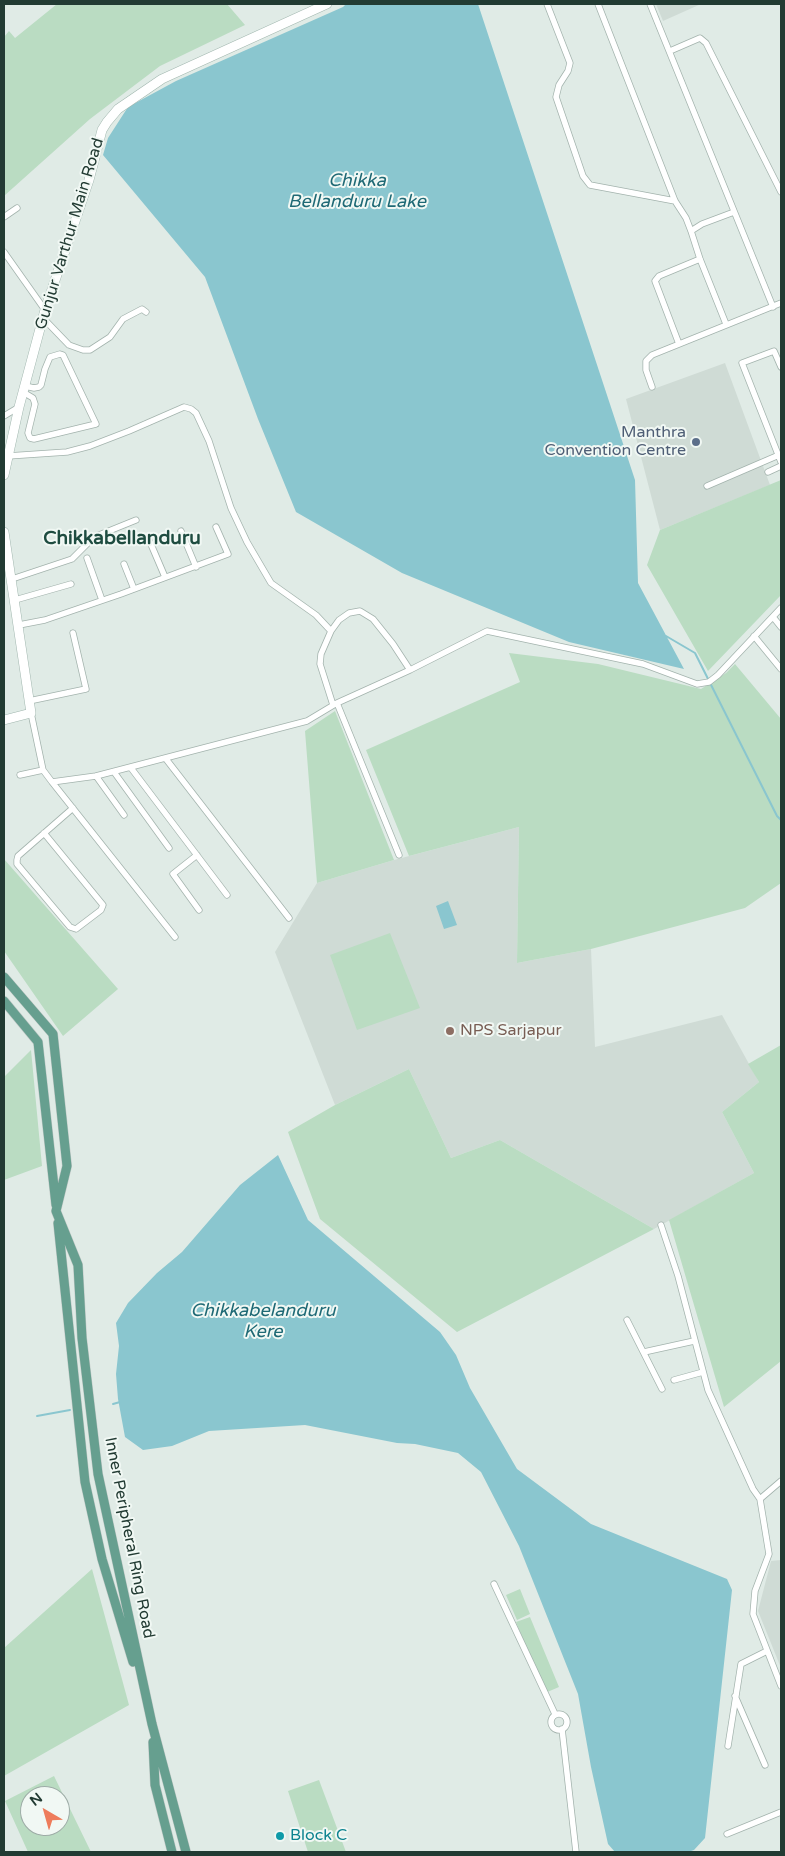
<!DOCTYPE html>
<html>
<head>
<meta charset="utf-8">
<style>
  body { margin:0 }
  #map { position:relative; width:785px; height:1856px; overflow:hidden; background:#e0ebe6; font-family:"Varela Round",sans-serif }
  canvas { display:block }
  .frame { position:absolute; inset:0; border:5px solid #223b33; pointer-events:none }
  .north { position:absolute; left:20px; top:1786px; width:50px; height:50px; box-sizing:border-box; background:#f1f8f4; border:1px solid #9eaca7; border-radius:50%; rotate:322deg; font-size:14px; font-weight:700; line-height:20px; text-align:center; color:#223b33 }
  .north::after { content:''; display:block; margin:auto; width:18px; height:22px; background:#ee7c5b; clip-path:polygon(50% 0,100% 100%,50% 72%,0 100%) }
</style>
</head>
<body>
<div id="map">
<canvas width="785" height="1856"></canvas>
<div class="frame"></div>
<div class="north">N</div>
</div>
<script>
const g = document.querySelector('canvas').getContext('2d');
g.lineJoin = 'round';
function fillPath(path, color) { g.fillStyle = color; g.fill(path, 'evenodd'); }
const shape = rows => new Path2D(rows.map(r => 'M' + r).join(''));
function trace(path, color, width, dash) { g.strokeStyle = color; g.lineWidth = width; g.lineCap = dash ? 'butt' : 'round'; g.setLineDash(dash || []); g.stroke(path); }
function label(font, color, halo, rows, align = 'center') {
  g.font = font + ' "Varela Round",sans-serif'; g.lineWidth = 4; g.setLineDash([]); g.textBaseline = 'middle'; g.strokeStyle = halo; g.fillStyle = color; for (const [text, x, y, turn = 0] of rows) {
    g.save(); g.translate(x, y); g.rotate((+turn || 0) * Math.PI / 180); g.textAlign = isNaN(turn) ? turn : align; if (halo) g.strokeText(text, 0, 0); g.fillText(text, 0, 0); g.restore();
  }
}
fillPath(shape([
  [656,4,701,4,663,21],
  [725,363,770,485,660,530,626,399],
  [519,827,517,963,591,949,595,1047,722,1015,759,1082,722,1112,754,1173,654,1229,500,1140,451,1158,409,1069,335,1105,275,952,317,883,394,860],
  [781,1560,781,1668,758,1611,771,1561]
]), '#cfdbd5');
fillPath(shape([
  [57,4,227,4,245,25,160,66,90,119,4,196,4,37,9,31,15,38],
  [781,480,781,595,708,671,647,565,660,530],
  [509,653,598,664,701,689,726,673,735,664,781,719,781,883,745,908,591,949,517,963,519,827,409,856,366,750,520,682],
  [335,711,394,860,317,883,305,731],
  [4,859,118,989,63,1036,4,951],
  [390,933,420,1008,357,1030,330,955],
  [781,1045,781,1361,724,1407,669,1220,754,1173,722,1112,759,1082,748,1064],
  [31,1050,42,1166,4,1180,4,1077],
  [409,1069,451,1158,500,1140,654,1229,457,1332,320,1219,288,1132,335,1105],
  [92,1569,129,1705,4,1776,4,1648],
  [520,1589,530,1614,517,1620,506,1595],
  [530,1617,559,1687,545,1693,516,1622],
  [54,1776,91,1852,28,1852,5,1801],
  [30,1796,60,1796,60,1826,30,1826],
  [319,1780,346,1852,308,1852,288,1791]
]), '#badcc2');
fillPath(shape([
  [346,4,478,4,635,480,638,583,684,669,569,642,402,573,296,512,258,419,205,277,103,155,108,138,128,107,176,81,343,7],
  [448,901,457,925,444,929,436,906],
  [278,1155,308,1220,440,1332,456,1355,470,1388,517,1469,591,1524,727,1579,732,1590,705,1838,694,1850,688,1852,615,1852,608,1844,591,1767,578,1694,519,1546,481,1472,458,1453,415,1444,397,1443,305,1425,209,1431,172,1446,143,1450,125,1437,118,1399,116,1374,119,1346,116,1323,128,1303,157,1273,182,1252,240,1185]
]), '#8ac6cf');
trace(shape([
  [666,636,695,653,777,816,781,820],
  [113,1404,120,1402],
  [37,1416,70,1410]
]), '#8ac6cf', 2);
const street = shape([
  [547,4,570,63,568,71,559,85,556,97,583,176,590,185,675,201],
  [598,4,675,201,686,218,691,231,700,259,726,324],
  [650,4,773,307],
  [670,51,700,38,706,43,781,192],
  [4,217,17,208],
  [691,231,702,224,734,212],
  [4,252,45,310],
  [43,318,69,345,83,350,90,350,110,337,123,319,142,309,146,312],
  [679,344,655,281,659,276,700,259],
  [781,367,774,351,742,363,781,462],
  [652,387,646,370,646,361,652,355,781,303],
  [23,392,33,398,35,404,28,433,30,438,34,439,96,424,63,355,60,354,50,357,45,369,41,385,39,387,34,388,25,386],
  [4,416,19,407],
  [8,456,67,452,90,446,129,431,184,407,191,409,196,413,209,441,231,508,247,542,271,583,316,615,331,631],
  [768,472,781,466],
  [707,486,779,455],
  [181,531,196,567],
  [150,542,165,577],
  [87,558,102,600],
  [124,564,134,589],
  [12,579,72,559,94,537,136,520],
  [15,600,71,584],
  [773,617,781,627],
  [19,625,45,620,121,594,228,554,216,527],
  [754,636,781,669],
  [29,701,86,689,73,633],
  [337,703,399,855],
  [333,705,320,664,321,654,331,631,339,620,349,613,360,611,373,619,393,644,410,670],
  [31,713,43,770,52,782,96,776,307,721,337,703,410,670,487,631,643,664,697,684,709,682,718,675,781,608],
  [166,759,289,918],
  [131,768,227,895],
  [114,772,169,848],
  [20,775,43,770],
  [96,776,124,815],
  [52,782,175,937],
  [44,833,103,905,101,910,76,929,70,927,17,864,17,860,18,856,73,808],
  [197,855,173,874,199,910],
  [661,1225,678,1276,708,1390,753,1489,760,1499,769,1554,755,1591,753,1614,781,1686],
  [627,1320,662,1389],
  [644,1352,694,1341],
  [674,1380,703,1372],
  [760,1499,781,1481],
  [494,1584,555,1714],
  [735,1696,765,1765],
  '551 1722a8 8 0 1 1 16 0a8 8 0 1 1-16 0Z',
  [562,1729,576,1852],
  [728,1746,741,1664,767,1651],
  [727,1834,781,1812]
]);
const secondary = shape([
  [4,475,19,407,45,310,89,180,102,130,107,122,118,109,162,79,327,4],
  [4,532,31,713,4,720]
]);
const primary = shape([
  [4,977,53,1034,67,1166,56,1211,78,1265,82,1338,98,1474,152,1724,186,1852],
  [4,1001,38,1042,56,1205],
  [58,1223,85,1482,102,1559,133,1662],
  [153,1742,155,1785,172,1852]
]);
trace(street, '#a3b3ad', 7);
trace(secondary, '#a0b6ae', 10);
trace(primary, '#c1c8c6', 10);
trace(street, '#fff', 5.5);
trace(secondary, '#fff', 9);
trace(primary, '#669f8f', 9);
for (const [x, y, r, color] of [
  [696,442,5,"#5c6f8a"],
  [450,1031,5,"#8d6e63"],
  [280,1836,5,"#0f9aa8"]
]) { const dot = new Path2D(); dot.arc(x, y, r, 0, 2 * Math.PI); g.fillStyle = color; g.fill(dot); trace(dot, '#f1f8f4', 2); }
label('16px', '#223b33', '#f1f8f4', [
  ["Gunjur Varthur Main Road",70,234,-73],
  ["Inner Peripheral Ring Road",129,1538,79]
]);
label('16px', '#4e5e75', '#f1f8f4', [
  ["Manthra",686,433],
  ["Convention Centre",686,451]
], 'right');
label('16px', '#785e54', '#f1f8f4', [
  ["NPS Sarjapur",460,1031]
], 'left');
label('16px', '#0d838f', '#f1f8f4', [
  ["Block C",290,1836]
], 'left');
label('italic 18px', '#1e6975', '#f1f8f4', [
  ["Chikka",357,181],
  ["Bellanduru Lake",357,202],
  ["Chikkabelanduru",263,1311],
  ["Kere",263,1332]
]);
label('bold 19px', '#1e4c40', '#f1f8f4', [
  ["Chikkabellanduru",122,539]
]);
</script>
</body>
</html>
